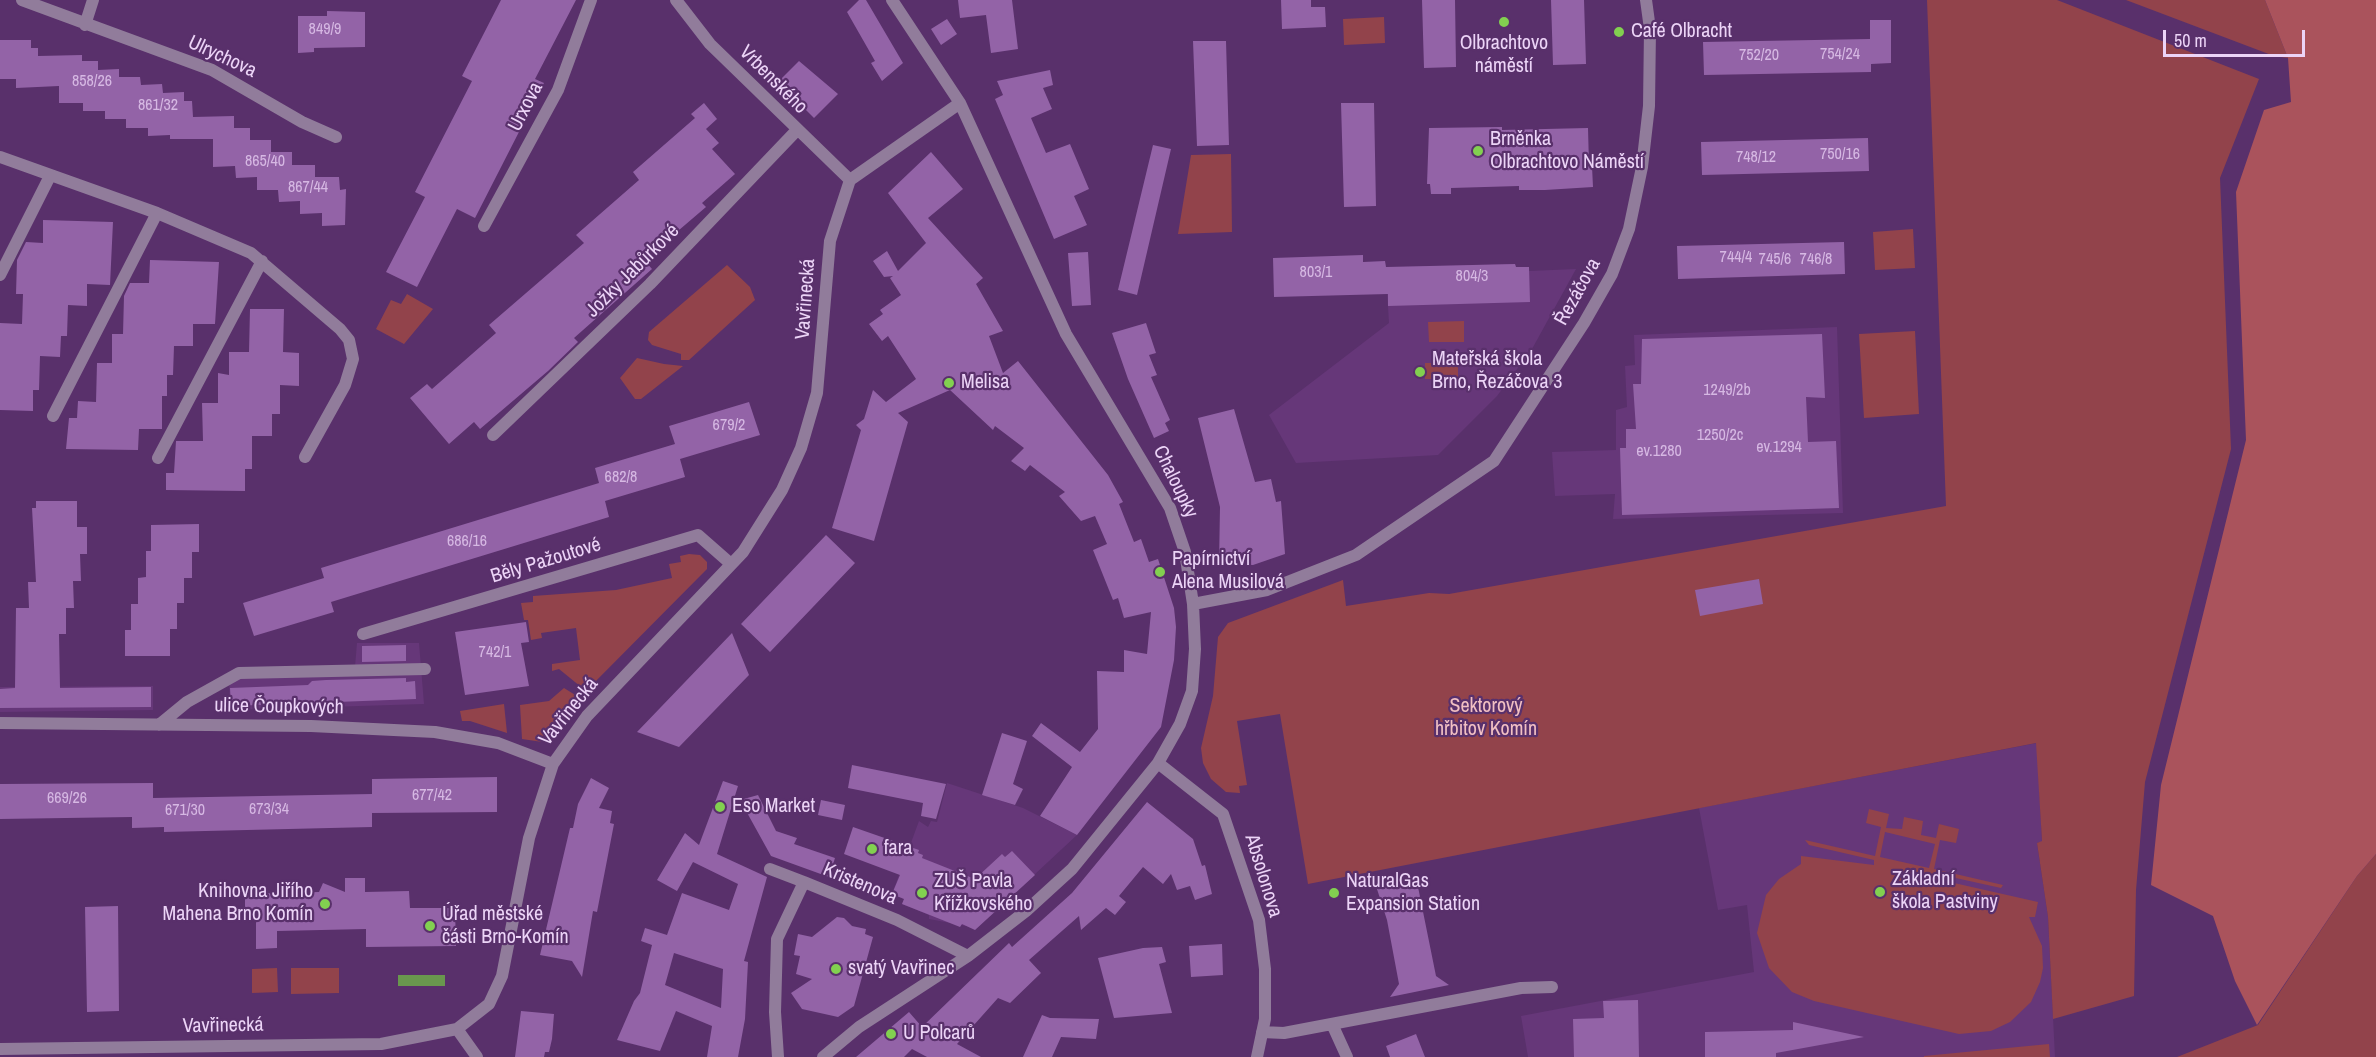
<!DOCTYPE html>
<html>
<head>
<meta charset="utf-8">
<style>
  body { margin:0 }
  #map { position:relative; width:2376px; height:1057px; overflow:hidden; background:#59306b; font-family:"Archivo Narrow",sans-serif }
  canvas { display:block }
  .scale { position:absolute; left:2163px; top:30px; width:142px; height:27px; box-sizing:border-box; border:3px solid #ecd4f7; border-top:0; padding-left:8px; font-size:18px; line-height:21px; white-space:nowrap; color:#ecd4f7; -webkit-text-stroke:4px #59306b; paint-order:stroke }
</style>
</head>
<body>
<div id="map">
<canvas width="2376" height="1057"></canvas>
<div class="scale">50 m</div>
</div>
<script>
const g = document.querySelector('canvas').getContext('2d');
g.lineJoin = 'round';
function fillPath(path, color) { g.fillStyle = color; g.fill(path, 'evenodd'); }
const shape = rows => new Path2D(rows.map(r => 'M' + r).join(''));
function trace(path, color, width, dash) { g.strokeStyle = color; g.lineWidth = width; g.lineCap = dash ? 'butt' : 'round'; g.setLineDash(dash || []); g.stroke(path); }
function label(font, color, halo, rows, align = 'center') {
  g.font = font + ' "Archivo Narrow",sans-serif'; g.lineWidth = 4.5; g.setLineDash([]); g.textBaseline = 'middle'; g.strokeStyle = halo; g.fillStyle = color; for (const [text, x, y, turn = 0] of rows) {
    g.save(); g.translate(x, y); g.rotate((+turn || 0) * Math.PI / 180); g.textAlign = isNaN(turn) ? turn : align; if (halo) g.strokeText(text, 0, 0); g.fillText(text, 0, 0); g.restore();
  }
}
fillPath(shape([
  [1515,264,1516,267,1529,267,1529,271,1576,269,1532,349,1497,396,1438,455,1296,463,1269,415,1389,323,1387,290,1401,267],
  [1837,327,1843,513,1613,519,1615,494,1555,496,1552,452,1616,450,1616,410,1627,407,1625,366,1635,365,1634,335],
  [357,643,419,643,424,704,230,710,229,672,355,667],
  [153,686,153,710,0,712,0,687],
  [2037,743,2042,842,2037,843,2048,917,2055,1057,1528,1057,1521,1016,1754,972,1747,905,1718,910,1699,808],
  [947,783,1023,808,1077,835,977,928,929,919,929,915,902,904,904,899,892,894,919,821,928,827,931,821,937,822]
]), '#663779');
fillPath(shape([
  [1927,0,2057,0,2259,79,2220,178,2231,449,2145,782,2136,890,2134,996,2053,1019,2048,917,2037,843,2042,841,2036,743,1308,884,1280,714,1237,721,1247,785,1239,786,1240,793,1226,792,1211,779,1203,763,1201,748,1213,696,1218,637,1228,623,1343,580,1346,606,1429,593,1449,594,1946,506],
  [2126,0,2265,0,2288,58,2274,56],
  [1384,17,1385,43,1344,45,1343,19],
  [1231,154,1232,232,1178,234,1191,155],
  [1913,229,1915,268,1875,270,1873,232],
  [727,265,750,287,755,300,689,360,681,360,681,354,652,345,648,340,649,332],
  [407,294,433,309,404,344,376,329,391,300,401,304],
  [1464,321,1464,342,1429,342,1428,322],
  [1915,331,1919,414,1864,418,1859,334],
  [637,358,664,364,683,366,641,399,635,399,620,378],
  [1425,363,1458,363,1458,379,1425,379],
  [689,554,700,555,707,562,707,569,586,691,559,669,552,671,552,664,580,660,576,628,541,633,542,638,531,640,528,620,524,620,521,603,533,602,533,596,616,590,672,578,669,564,681,562,680,556],
  [564,688,580,698,549,743,522,739,520,705,549,701],
  [504,704,507,733,470,721,462,721,460,711],
  [1869,809,1889,814,1886,828,1902,829,1904,817,1923,821,1921,835,1936,838,1939,824,1959,829,1956,843,1940,840,1934,869,2003,885,2001,888,1933,873,1932,878,2038,902,2035,917,2029,917,2042,946,2043,968,2040,982,2031,1002,2010,1022,1991,1031,1959,1034,1814,1001,1792,992,1769,968,1757,933,1766,895,1779,879,1801,864,1801,856,1874,865,1874,860,1809,845,1805,840,1875,856,1881,827,1866,823],
  [1885,832,1935,844,1929,868,1880,857],
  [2376,854,2376,1057,2177,1057,2258,1025,2357,876],
  [277,968,278,992,252,993,252,969],
  [291,968,339,968,339,993,291,994],
  [2049,1044,2050,1057,1924,1057,1924,1056]
]), '#92434b');
fillPath(shape([
  [2265,0,2376,0,2376,854,2357,876,2257,1025,2235,981,2213,916,2151,885,2161,785,2246,440,2236,192,2264,110,2291,102,2288,58]
]), '#aa535c');
fillPath(shape([
  [398,975,445,975,445,986,398,986]
]), '#69974e');
fillPath(shape([
  [501,0,576,0,535,79,544,83,475,218,457,209,417,287,386,272,425,197,415,192,472,81,462,76],
  [859,0,866,0,903,63,882,81,871,63,875,61,847,12],
  [958,0,1012,0,1018,49,991,53,986,15,960,18],
  [1281,0,1311,0,1311,7,1325,7,1326,27,1282,29],
  [1422,0,1455,0,1456,67,1424,68],
  [1551,0,1584,0,1586,64,1553,65],
  [327,11,365,12,365,47,314,48,314,52,298,53,298,16,327,16],
  [947,19,957,34,941,45,931,29],
  [1870,20,1891,20,1891,63,1871,64,1871,72,1704,75,1703,42,1870,39],
  [0,40,31,40,31,48,38,48,38,56,82,55,82,61,98,61,98,70,119,69,119,77,140,77,141,85,162,84,163,93,184,92,184,101,192,101,193,117,234,116,234,128,250,128,250,140,271,140,271,152,292,152,292,165,315,165,315,177,339,177,340,190,346,189,345,225,322,226,322,213,300,214,300,201,279,202,278,190,257,190,257,177,236,178,235,166,213,167,213,139,170,139,170,135,148,136,148,128,126,128,126,119,105,119,105,111,83,111,83,103,59,103,59,86,16,88,16,79,0,79],
  [1193,41,1226,41,1229,145,1197,146],
  [799,61,838,94,814,118,778,82],
  [1050,70,1053,85,1043,88,1052,109,1031,118,1046,153,1070,144,1089,189,1074,196,1087,225,1054,239,995,99,1003,95,997,81],
  [704,103,717,119,706,129,719,143,712,149,735,174,702,203,706,207,644,260,652,269,574,338,578,342,548,371,480,429,474,422,449,444,410,398,427,384,432,389,496,333,489,325,584,243,576,235,639,180,633,172,695,118,691,114],
  [1341,103,1374,103,1376,206,1344,207],
  [1502,127,1502,130,1588,128,1589,165,1592,166,1593,187,1545,190,1519,190,1519,186,1451,188,1451,194,1431,194,1430,184,1427,184,1429,128],
  [1868,138,1869,171,1702,175,1701,142],
  [1153,145,1171,149,1137,295,1118,290],
  [931,152,963,189,928,218,983,278,976,284,1003,331,989,336,1003,373,1018,361,1108,475,1123,502,1119,504,1134,542,1141,539,1149,562,1158,559,1174,608,1176,627,1174,660,1161,727,1077,835,1040,816,1072,767,1032,736,1041,723,1080,752,1098,729,1097,671,1124,672,1124,650,1147,654,1151,612,1124,618,1118,598,1113,600,1093,550,1107,544,1095,516,1081,521,1059,496,1065,492,1030,465,1025,471,1011,461,1024,448,995,426,993,430,950,390,898,413,908,422,874,541,832,528,861,430,856,425,864,419,873,390,886,402,916,379,888,336,882,341,869,324,883,314,880,310,901,295,890,278,893,276,884,277,873,261,887,251,898,271,926,243,888,193],
  [43,220,113,222,110,285,87,284,87,306,68,305,67,336,61,336,60,357,40,356,39,390,33,390,33,411,0,410,0,323,22,324,23,294,16,294,17,260,26,242,43,243],
  [1844,242,1845,274,1678,279,1677,246],
  [1088,252,1091,305,1072,306,1068,253],
  [1363,255,1363,262,1385,261,1386,267,1515,264,1516,267,1529,267,1530,302,1388,306,1388,294,1274,297,1273,258],
  [150,260,219,262,215,324,193,324,193,346,174,346,173,375,167,375,167,396,162,396,162,429,139,429,138,450,66,449,69,418,77,418,78,401,96,402,97,363,112,363,112,334,123,334,124,296,130,283,149,283],
  [250,309,284,309,283,352,299,353,299,386,280,385,280,414,272,414,272,436,252,436,252,469,245,469,245,491,166,490,166,473,174,473,176,441,203,441,202,403,218,403,218,373,229,375,229,352,249,352],
  [1146,323,1156,353,1149,355,1157,375,1151,377,1170,420,1165,423,1169,431,1154,438,1128,379,1112,333],
  [1822,334,1825,398,1806,397,1808,442,1836,441,1839,508,1622,515,1620,448,1626,448,1626,429,1636,429,1633,384,1641,384,1642,339],
  [749,402,760,435,680,459,685,477,605,501,609,517,331,602,334,612,254,636,243,603,324,578,321,568,599,483,595,468,675,444,669,426],
  [1234,409,1255,482,1271,479,1276,502,1281,501,1285,554,1253,565,1219,564,1220,507,1198,418],
  [36,501,77,501,77,527,87,527,87,554,80,554,81,581,73,581,74,608,66,608,66,634,59,634,60,688,151,687,151,707,0,708,0,689,15,688,16,608,29,608,28,582,36,582,32,508,36,508],
  [199,524,199,552,192,552,192,578,184,578,184,603,177,603,177,629,170,629,170,656,125,656,125,630,131,630,131,604,138,604,138,578,146,577,146,551,151,551,151,525],
  [826,535,855,563,770,652,741,624],
  [1759,579,1763,604,1700,616,1695,590],
  [526,622,529,642,521,643,529,686,465,695,455,632],
  [732,633,749,675,679,747,637,732],
  [406,645,406,661,362,662,362,646],
  [406,678,406,682,415,681,416,699,231,706,230,688,308,685,312,681,326,680],
  [1002,733,1027,741,1013,784,1023,789,1015,805,982,795],
  [852,765,946,784,936,819,921,816,923,803,848,788],
  [497,777,497,812,372,813,372,827,164,832,164,827,132,828,132,817,0,819,0,784,153,783,153,798,372,794,372,779],
  [591,778,609,788,599,808,612,811,610,823,614,824,597,912,593,911,582,977,572,961,540,955,570,828,573,828,578,804],
  [723,781,738,786,717,854,767,877,744,961,748,962,745,1019,738,1057,707,1057,712,1026,676,1011,660,1051,617,1040,634,1001,640,993,652,945,641,941,645,928,667,935,682,893,729,910,738,884,693,862,677,891,657,880,685,833,699,845],
  [674,953,723,969,721,1008,665,985],
  [758,795,776,831,797,838,794,844,835,858,829,877,771,856,740,800],
  [821,800,845,805,842,820,818,815],
  [1147,802,1193,839,1202,866,1205,865,1212,894,1195,900,1190,886,1177,890,1171,874,1163,884,1143,867,1119,896,1126,902,1115,915,1106,908,1081,930,1079,916,1029,960,1041,973,1010,1003,998,998,957,1044,981,1057,927,1057,912,1049,904,1057,856,1057,909,1012,922,1027,1009,943,1012,947,1072,893],
  [853,827,919,850,918,853,923,855,922,858,975,879,1002,854,1005,857,1012,851,1035,875,975,930,962,924,960,927,902,904,904,899,892,894,900,875,844,854],
  [1416,877,1436,976,1449,985,1390,997,1399,984,1387,920,1376,886],
  [345,878,365,878,365,892,409,891,410,908,455,908,456,946,366,947,366,929,277,931,277,948,256,949,256,919,250,919,250,912,245,913,245,894,319,892,323,883,345,892],
  [118,906,119,1011,87,1012,85,907],
  [837,917,844,918,852,926,866,929,865,934,873,937,854,1006,838,1017,802,1009,791,993,812,979,796,974,800,956,794,955,798,934,812,937],
  [1222,944,1223,975,1191,977,1189,946],
  [1162,947,1166,962,1159,964,1172,1013,1114,1018,1098,958,1143,948],
  [1638,1000,1639,1057,1574,1057,1573,1019,1604,1018,1603,1001],
  [521,1011,554,1014,552,1039,549,1052,545,1052,544,1057,515,1057],
  [1042,1015,1050,1018,1099,1019,1096,1039,1061,1037,1052,1057,1023,1057],
  [1793,1022,1864,1037,1776,1053,1776,1057,1705,1057,1705,1032,1793,1030],
  [1416,1034,1425,1057,1390,1057,1386,1046]
]), '#9363a7');
trace(shape([
  [22,0,212,70,302,122,336,137],
  [676,0,710,44,850,180],
  [85,25,93,0],
  [0,157,157,213,251,253,340,329,349,340,353,359,345,385,305,457],
  [484,226,558,90,591,0],
  [0,275,50,176],
  [53,416,157,213],
  [493,435,650,284,797,130],
  [158,458,262,261],
  [1193,604,1267,590,1356,555,1494,461,1584,323,1612,274,1629,229,1642,167,1649,106,1650,29,1646,0],
  [363,634,698,535,731,564],
  [0,723,311,726,435,732,498,743,553,764],
  [159,725,187,702,239,673,425,669],
  [1158,763,1223,814,1259,920,1265,969,1265,1019,1257,1057],
  [770,869,804,882],
  [1332,1024,1347,1057],
  [457,1029,477,1057],
  [1262,1032,1284,1033,1521,988,1552,987],
  [0,1049,381,1044,457,1029,489,1004,502,976,529,838,553,764,587,716,743,552,782,490,801,448,817,393,830,241,850,180,960,103],
  [778,1057,775,1012,777,939,804,882,897,920,968,956],
  [823,1057,859,1027,968,956,1026,911,1072,869,1158,763,1180,724,1192,691,1195,649,1193,604,1185,552,1170,508,1066,334,960,103,892,0]
]), '#917c9b', 12);
for (const [x, y, r, color] of [
  [1504,22,6,"#82d050"],
  [1619,32,6,"#82d050"],
  [1478,151,6,"#82d050"],
  [1420,372,6,"#82d050"],
  [949,383,6,"#82d050"],
  [1160,572,6,"#82d050"],
  [720,807,6,"#82d050"],
  [872,849,6,"#82d050"],
  [1880,892,6,"#82d050"],
  [922,893,6,"#82d050"],
  [1334,893,6,"#82d050"],
  [325,904,6,"#82d050"],
  [430,926,6,"#82d050"],
  [836,969,6,"#82d050"],
  [891,1034,6,"#82d050"]
]) { const dot = new Path2D(); dot.arc(x, y, r, 0, 2 * Math.PI); g.fillStyle = color; g.fill(dot); trace(dot, '#59306b', 2); }
label('16px', '#d6b8e3', null, [
  ["849/9",325,30],
  ["754/24",1840,55],
  ["752/20",1759,56],
  ["858/26",92,82],
  ["861/32",158,106],
  ["750/16",1840,155],
  ["748/12",1756,158],
  ["865/40",265,162],
  ["867/44",308,188],
  ["744/4",1736,258],
  ["745/6",1775,260],
  ["746/8",1816,260],
  ["803/1",1316,273],
  ["804/3",1472,277],
  ["1249/2b",1727,391],
  ["679/2",729,426],
  ["1250/2c",1720,436],
  ["ev.1294",1779,448],
  ["ev.1280",1659,452],
  ["682/8",621,478],
  ["686/16",467,542],
  ["742/1",495,653],
  ["677/42",432,796],
  ["669/26",67,799],
  ["673/34",269,810],
  ["671/30",185,811]
]);
label('20px', '#ecd4f7', '#59306b', [
  ["Café Olbracht",1631,32],
  ["Olbrachtovo",1504,44,"center"],
  ["náměstí",1504,67,"center"],
  ["Brněnka",1490,140],
  ["Olbrachtovo Náměstí",1490,163],
  ["Mateřská škola",1432,360],
  ["Brno, Řezáčova 3",1432,383],
  ["Melisa",961,383],
  ["Papírnictví",1172,560],
  ["Alena Musilová",1172,583],
  ["Eso Market",732,807],
  ["fara",884,849],
  ["Základní",1892,880],
  ["škola Pastviny",1892,903],
  ["ZUŠ Pavla",934,882],
  ["Křížkovského",934,905],
  ["NaturalGas",1346,882],
  ["Expansion Station",1346,905],
  ["Knihovna Jiřího",313,892,"right"],
  ["Mahena Brno Komín",313,915,"right"],
  ["Úřad městské",442,915],
  ["části Brno-Komín",442,938],
  ["svatý Vavřinec",848,969],
  ["U Polcarů",903,1034]
], 'left');
label('20px', '#ecd4f7', '#59306b', [
  ["Ulrychova",222,57,25],
  ["Vrbenského",773,80,45],
  ["Urxova",526,107,-63],
  ["Jožky Jabůrkové",633,271,-45],
  ["Řezáčova",1578,292,-61],
  ["Vavřinecká",806,299,-86],
  ["Chaloupky",1175,482,64],
  ["Běly Pažoutové",546,561,-17],
  ["ulice Čoupkových",279,707,1],
  ["Vavřinecká",569,712,-51],
  ["Absolonova",1263,876,73],
  ["Kristenova",860,884,23],
  ["Vavřinecká",223,1026,-1]
]);
label('20px', '#f2c0c3', '#59306b', [
  ["Sektorový",1486,707],
  ["hřbitov Komín",1486,730]
]);
</script>
</body>
</html>
